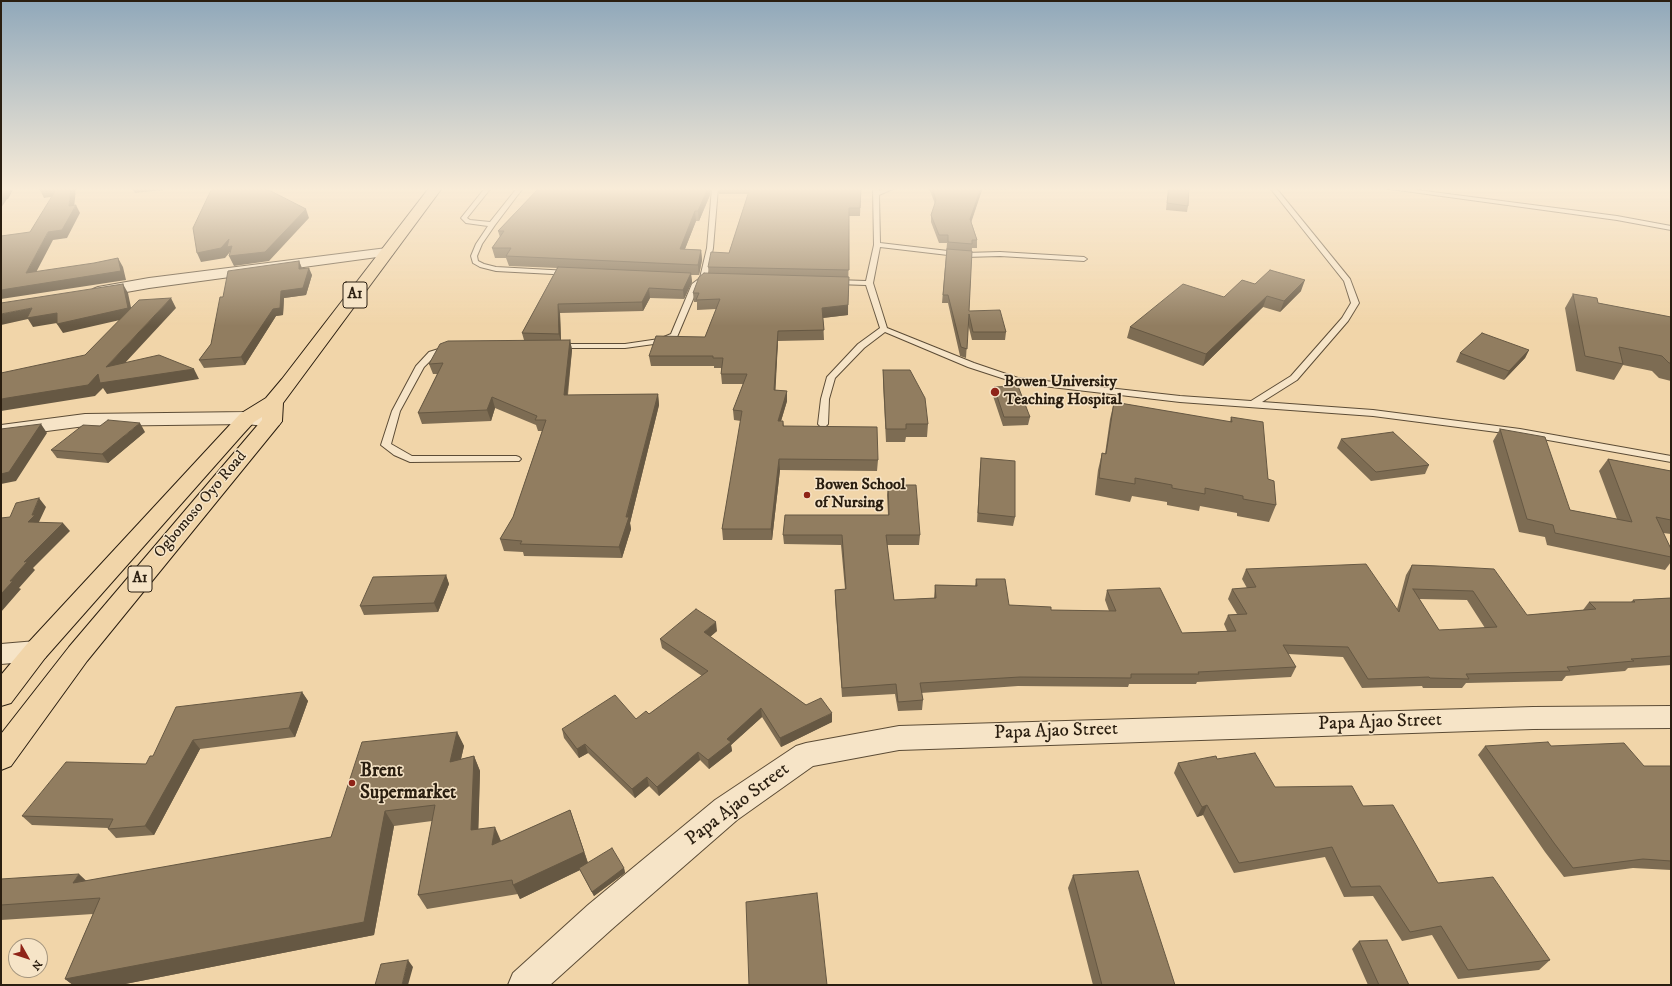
<!DOCTYPE html>
<html>
<head>
<meta charset="utf-8">
<style>
  body { margin:0 }
  #map { position:relative; width:1672px; height:986px; overflow:hidden; background:#f1d5a9; font-family:"IM FELL DW Pica",serif }
  canvas { display:block }
  .frame { position:absolute; inset:0; border:2px solid #2a1e10; pointer-events:none }
  .north { position:absolute; left:8px; top:938px; width:40px; height:40px; box-sizing:border-box; background:#f6e4c7; border:1px solid #a4957e; border-radius:50%; rotate:129deg; font-size:11px; font-weight:700; line-height:16px; text-align:center; color:#2a1e10 }
  .north::after { content:''; display:block; margin:auto; width:14px; height:18px; background:#8f2418; clip-path:polygon(50% 0,100% 100%,50% 72%,0 100%) }
</style>
</head>
<body>
<div id="map">
<canvas width="1672" height="986"></canvas>
<div class="frame"></div>
<div class="north">N</div>
</div>
<script>
const g = document.querySelector('canvas').getContext('2d');
g.lineJoin = 'round';
const shape = rows => new Path2D(rows.map(r => 'M' + r).join(''));
function trace(path, color, width, dash) { g.strokeStyle = color; g.lineWidth = width; g.lineCap = dash ? 'butt' : 'round'; g.setLineDash(dash || []); g.stroke(path); }
function fillPath(path, color) { g.fillStyle = color; g.fill(path, 'evenodd'); }
function label(font, color, halo, rows, align = 'center') {
  g.font = font + ' "IM FELL DW Pica",serif'; g.lineWidth = 3; g.setLineDash([]); g.textBaseline = 'middle'; g.strokeStyle = halo; g.fillStyle = color; for (const [text, x, y, turn = 0] of rows) {
    g.save(); g.translate(x, y); g.rotate((+turn || 0) * Math.PI / 180); g.textAlign = isNaN(turn) ? turn : align; if (halo) g.strokeText(text, 0, 0); g.fillText(text, 0, 0); g.restore();
  }
}
const service = shape([
  [485,188,491,188,467,218,470,220,490,222,517,188,523,188,495,225,482,244,477,256,478,261,484,264,496,267,569,271,573,273,572,275,496,271,480,267,473,263,471,256,476,244,488,226,466,223,461,218,485,188],
  [712,188,718,188,713,248,707,279,699,285,677,337,661,343,625,348,555,348,554,346,558,344,625,344,659,339,671,334,692,284,700,278,707,248,712,188],
  [873,188,879,188,879,191,886,188,895,188,879,195,880,243,965,253,1000,252,1084,257,1087,259,1084,261,1000,256,965,257,880,247,873,283,887,328,974,363,1018,378,1180,396,1251,401,1291,376,1342,318,1351,303,1344,281,1270,188,1276,188,1350,279,1359,303,1348,321,1297,380,1262,402,1373,410,1520,429,1671,456,1671,462,1520,435,1373,416,1180,402,1017,383,968,367,885,332,864,348,835,378,829,399,828,424,826,426,820,426,818,424,821,399,827,377,858,344,880,328,866,285,836,284,832,282,836,280,866,281,874,245,873,188],
  [1383,188,1402,188,1617,216,1671,226,1671,230,1617,220,1383,188],
  [448,346,452,348,451,350,435,356,424,367,400,411,391,444,412,456,516,456,519,457,521,459,519,461,410,462,394,455,381,445,392,411,416,366,429,352,448,346]
]);
const minor = shape([
  [387,248,392,249,394,252,392,255,149,288,98,297,93,295,90,292,93,289,98,287,149,278,387,248],
  [247,412,279,417,282,421,279,425,272,427,247,424,85,426,1,437,1,425,85,414,247,412],
  [36,641,45,644,49,651,45,658,36,661,1,664,1,644,36,641],
  [1671,706,1671,728,1533,729,899,750,813,766,737,820,612,929,550,985,508,985,513,973,588,905,715,800,796,746,806,743,899,726,1533,707,1671,706]
]);
const trunk = shape([
  [429,188,442,188,283,403,282,421,279,425,87,661,11,766,1,770,1,734,69,647,262,420,262,417,254,422,243,434,45,658,11,703,1,706,1,675,27,644,240,414,266,398,282,379,429,188]
]);
trace(service, '#5c4c36', 2);
trace(minor, '#5c4c36', 2);
trace(trunk, '#2a1e10', 2);
fillPath(service, '#f6e4c7');
fillPath(minor, '#f6e4c7');
fillPath(trunk, '#f1d5a9');
fillPath(shape([
  [539,188,711,188,710,195,699,221,696,221,685,249,701,250,702,260,699,275,691,275,692,282,684,299,650,298,643,311,560,313,561,340,570,340,572,350,568,395,658,394,659,405,630,523,631,529,622,558,524,556,523,552,504,551,500,539,513,517,542,431,538,431,536,425,495,408,491,421,422,424,418,413,437,374,433,374,429,364,524,340,522,333,557,268,509,266,506,258,495,258,492,248,500,237,498,231],
  [719,188,861,188,860,216,849,216,848,315,823,318,824,340,778,341,775,390,787,391,787,401,781,421,783,421,784,426,878,460,877,471,780,470,772,540,723,540,722,529,741,421,734,420,733,410,743,384,722,384,721,374,721,368,714,368,714,366,651,366,649,356,705,337,716,309,697,310,697,302,694,302,693,293,709,273,708,267,729,253,748,194,719,194],
  [929,188,1006,188,1006,190,982,190,971,221,977,240,977,248,972,248,969,311,1006,332,1005,340,972,340,968,324,966,358,960,356,948,303,942,303,947,243,939,243,931,222,931,215,935,204],
  [1168,188,1189,188,1188,206,1187,212,1166,210],
  [299,261,302,268,312,275,306,295,284,298,283,315,276,316,245,365,204,368,199,360,211,344,223,297],
  [1255,284,1301,291,1280,312,1263,307,1203,366,1127,338,1130,327,1224,297],
  [1573,294,1598,303,1671,317,1671,381,1659,378,1652,371,1623,365,1614,380,1576,371,1565,308],
  [1529,350,1525,358,1504,380,1456,362,1460,353],
  [883,370,928,424,927,437,906,437,905,442,886,442,883,383],
  [994,387,1030,417,1028,425,1003,426,993,396],
  [1114,402,1230,422,1231,417,1268,479,1276,505,1269,522,1237,516,1237,513,1200,506,1199,511,1167,505,1167,502,1132,496,1130,502,1095,495,1098,470,1102,453,1105,454,1110,419],
  [1500,429,1570,510,1617,519,1599,471,1608,459,1671,471,1671,534,1663,533,1671,549,1671,562,1665,570,1547,545,1545,537,1519,532,1493,441],
  [145,432,108,463,57,458,51,450],
  [1341,439,1429,465,1425,474,1371,481,1337,448],
  [981,458,1015,517,1013,526,977,522,980,467],
  [888,485,920,535,919,545,887,545,894,600,934,598,935,585,975,586,976,579,1009,605,1051,610,1109,611,1105,600,1107,590,1182,633,1227,631,1224,624,1228,615,1237,614,1228,599,1232,589,1247,588,1242,579,1246,569,1397,609,1406,575,1412,565,1438,566,1527,615,1583,610,1589,602,1631,602,1633,600,1671,598,1671,665,1628,668,1625,671,1566,676,1562,681,1466,683,1462,688,1423,688,1422,686,1362,688,1343,657,1288,654,1296,667,1291,677,1197,682,1196,684,1129,684,1128,687,1018,686,921,693,923,700,922,710,898,711,895,694,842,697,835,599,835,590,845,589,841,545,784,544,783,535,888,515,887,495],
  [1419,599,1467,600,1485,628,1439,630],
  [446,575,449,584,438,612,364,615,360,606],
  [717,631,710,637,806,705,832,722,781,747,762,717,731,745,732,751,709,769,700,760,659,796,649,786,635,798,588,753,579,758,564,738,562,729,636,719,649,714,702,676,662,648,660,639],
  [302,692,308,701,295,737,200,749,154,835,116,838,108,829,108,828,32,825,22,816,146,764,153,756],
  [457,732,464,746,461,759,474,756,480,771,478,829,501,841,570,810,588,863,624,868,625,873,594,896,580,870,520,899,518,894,427,909,418,895,432,821,394,826,374,935,120,985,73,985,65,979,93,914,1,920,1,879,86,881,331,837],
  [1485,746,1551,746,1644,766,1671,766,1671,870,1633,868,1564,877,1545,852,1478,755],
  [1217,759,1275,787,1363,806,1438,883,1550,960,1539,970,1458,979,1432,935,1402,941,1373,896,1344,897,1325,857,1234,873,1203,815,1197,817,1174,773,1178,763],
  [1073,875,1175,985,1093,985,1068,888],
  [1359,941,1409,985,1368,985,1352,949]
]), '#7d6c53');
fillPath(shape([
  [5,188,14,188,8,199,7,199,1,208,1,193],
  [48,188,58,188,62,195,44,198,40,190],
  [71,188,76,188,74,209,76,205,80,213,67,238,53,240,31,282,26,273,48,232,69,206],
  [132,188,165,188,164,190,135,193],
  [708,188,711,188,710,195,699,221,698,211],
  [981,188,982,188,982,190,970,226,970,219],
  [306,209,309,218,269,261,234,266,229,256,231,256,230,252,225,258,201,262,197,253,229,239],
  [695,211,696,221,681,259,680,249],
  [701,250,702,260,699,275,698,265],
  [118,258,123,267,126,280,1,299,1,290],
  [299,261,302,269,299,269],
  [309,268,312,275,306,295,284,298,283,315,276,316,245,365,241,357,281,291],
  [691,273,692,282,684,299,683,290],
  [1305,280,1301,291,1280,312,1284,301],
  [123,284,128,293,133,317,63,333,57,324],
  [649,288,650,298,643,311,642,302],
  [1267,296,1263,307,1203,366,1206,354],
  [171,298,176,308,112,377,106,367],
  [558,304,560,313,561,343,559,334],
  [848,305,848,315,822,318,822,308],
  [32,308,57,313,63,322,33,327,28,319,1,325,1,314],
  [778,331,778,341,775,400,774,390],
  [570,340,572,350,566,405,564,395],
  [1529,350,1525,358,1504,380,1509,371],
  [194,369,199,379,107,394,103,388,95,396,1,411,1,399,98,374],
  [787,391,787,401,778,431,778,421],
  [658,394,659,405,630,523,631,529,622,558,619,547],
  [492,397,495,408,491,421,487,410],
  [140,423,145,432,108,463,102,454],
  [41,424,47,433,16,481,1,484,1,474],
  [779,459,780,470,772,540,771,529],
  [39,498,46,507,39,522,41,524,28,522,32,515],
  [63,523,70,531,33,568,35,570,19,588,21,589,1,612,1,594,24,562],
  [446,575,449,584,438,612,434,603],
  [716,622,717,631,705,641,704,632],
  [302,692,308,701,295,737,289,728],
  [761,708,762,717,731,745,732,751,709,769,708,760,727,739],
  [832,713,832,722,781,747,780,738],
  [457,732,464,746,457,776,450,762],
  [193,740,200,749,154,835,145,826],
  [585,744,588,753,579,758,577,749],
  [698,752,700,760,659,796,657,787],
  [474,756,480,771,478,845,471,830],
  [647,777,649,786,635,798,632,789],
  [1207,805,1203,815,1197,817,1202,807],
  [570,810,589,866,579,868,580,870,520,899,513,885],
  [385,811,394,826,374,935,120,985,73,985,65,979],
  [495,827,501,841,492,845],
  [624,868,625,873,594,896,592,892],
  [79,874,94,888,73,883],
  [408,960,413,967,408,985,402,985]
]), '#665843');
const building = shape([
  [1,188,5,188,4,191,2,191,1,193,1,188],
  [40,188,48,188,40,190,40,188],
  [57,188,71,188,69,206,76,205,62,230,48,232,26,273,94,263,118,258,121,271,1,290,1,236,30,232,57,188],
  [212,188,265,188,306,209,265,252,229,256,232,246,227,247,229,239,221,248,197,253,193,228,212,188],
  [539,188,708,188,698,211,695,211,680,249,701,250,698,265,506,256,511,248,492,248,504,231,498,231,539,188],
  [750,188,861,188,860,208,849,208,849,270,708,267,711,252,729,253,750,188],
  [932,188,981,188,970,219,977,240,972,240,972,244,948,242,948,235,939,235,931,215,936,200,932,188],
  [1169,188,1189,188,1188,206,1167,203,1169,188],
  [947,249,972,251,969,311,1000,310,1006,332,973,332,969,314,967,349,961,347,948,295,943,295,947,249],
  [299,261,299,269,309,268,303,288,281,291,280,308,273,309,241,357,199,360,211,344,220,297,223,297,228,271,299,261],
  [558,267,691,273,683,290,649,288,642,302,558,304,559,334,522,333,558,267],
  [1270,270,1305,280,1284,301,1267,296,1206,354,1130,327,1183,284,1224,297,1242,280,1255,284,1270,270],
  [704,273,849,277,848,305,822,308,824,330,778,331,774,390,787,391,778,421,783,421,783,426,877,427,878,460,779,459,771,529,722,529,742,411,733,410,747,374,721,374,723,358,713,358,713,356,649,356,656,336,705,337,720,299,696,300,699,293,693,293,699,277,704,273],
  [123,284,128,308,57,324,57,313,27,318,32,308,1,314,1,303,123,284],
  [1573,294,1597,298,1598,303,1671,317,1671,363,1669,363,1662,356,1619,347,1623,364,1585,356,1573,294],
  [171,298,106,367,159,355,194,369,100,383,98,374,88,385,1,399,1,373,85,355,139,300,171,298],
  [1482,333,1529,350,1509,371,1460,353,1482,333],
  [570,340,564,395,658,394,626,517,629,517,619,547,520,544,522,541,500,539,513,517,546,420,535,420,537,416,492,397,487,410,418,413,443,363,429,364,440,344,448,341,570,340],
  [883,370,910,370,925,398,928,424,906,424,906,429,886,429,883,370],
  [1018,386,1030,417,1004,417,994,387,1018,386],
  [1114,402,1232,422,1231,417,1263,422,1268,479,1274,481,1276,505,1243,499,1243,496,1205,488,1205,494,1172,488,1172,485,1135,478,1135,484,1099,478,1102,453,1106,454,1114,402],
  [108,420,140,423,102,454,51,450,83,425,100,426,108,420],
  [41,424,9,472,1,474,1,429,41,424],
  [1500,429,1545,437,1570,510,1632,522,1608,459,1671,471,1671,520,1656,517,1671,549,1671,557,1555,533,1553,525,1527,519,1500,429],
  [1393,432,1429,465,1376,472,1341,439,1393,432],
  [981,458,1015,461,1015,517,978,513,981,458],
  [888,485,916,485,920,535,886,535,894,600,936,598,935,585,977,586,976,579,1005,579,1009,605,1051,607,1051,610,1116,611,1107,590,1160,588,1182,633,1236,631,1228,615,1247,614,1232,589,1256,587,1246,569,1366,564,1399,612,1412,565,1438,566,1494,569,1527,615,1596,609,1589,602,1635,602,1633,600,1671,598,1671,656,1631,659,1634,661,1567,667,1570,671,1466,674,1469,679,1430,678,1429,677,1368,679,1348,647,1283,645,1296,667,1198,672,1199,674,1131,674,1131,678,1020,677,920,683,923,700,898,702,896,684,842,688,835,590,846,589,842,535,783,535,785,515,889,515,888,485],
  [1413,589,1473,591,1497,627,1439,630,1413,589],
  [39,498,32,515,35,515,28,522,63,523,24,562,28,561,10,581,13,581,1,594,1,518,10,517,16,503,39,498],
  [446,575,434,603,360,606,373,577,446,575],
  [696,609,716,622,704,632,806,705,821,698,832,713,780,738,761,708,727,739,731,742,708,760,698,752,657,787,647,777,632,789,585,744,577,749,562,729,615,695,636,719,646,711,649,714,708,671,660,639,696,609],
  [302,692,289,728,193,740,145,826,108,829,113,819,22,816,66,762,146,764,150,756,153,756,176,707,302,692],
  [457,732,450,762,474,756,471,830,495,827,492,845,570,810,584,852,513,885,512,880,418,895,435,805,385,811,364,922,65,979,100,898,1,905,1,879,79,874,73,883,331,837,362,742,457,732],
  [1548,742,1551,746,1624,743,1644,766,1671,766,1671,861,1643,859,1573,868,1554,843,1485,746,1548,742],
  [1255,753,1275,787,1352,786,1363,806,1393,805,1438,883,1493,877,1550,960,1468,970,1441,926,1410,932,1380,886,1351,887,1332,847,1239,863,1207,805,1202,807,1178,763,1216,756,1217,759,1255,753],
  [612,848,624,868,592,892,579,868,612,848],
  [1138,871,1175,985,1102,985,1073,875,1138,871],
  [817,893,827,985,749,985,746,902,817,893],
  [1387,940,1409,985,1379,985,1359,941,1387,940],
  [408,960,402,985,375,985,381,964,408,960]
]);
fillPath(building, '#917d60');
trace(building, '#665843', 1);
const sky = g.createLinearGradient(0, 0, 0, 326);
sky.addColorStop(0, '#90a8ba');
sky.addColorStop(0.58, '#f9ecd8');
sky.addColorStop(1, '#f9ecd800');
g.fillStyle = sky;
g.fillRect(0, 0, 1672, 326);
for (const [x, y, r, color] of [
  [995,392,5,"#8f2418"],
  [807,495,4,"#8f2418"],
  [352,783,4,"#8f2418"]
]) { const dot = new Path2D(); dot.arc(x, y, r, 0, 2 * Math.PI); g.fillStyle = color; g.fill(dot); trace(dot, '#f6e4c7', 1.5); }
for (const [x, y, w] of [
  [355,295,24],
  [140,579,24]
]) { const box = new Path2D(); box.roundRect(x - w / 2, y - 13, w, 26, 3); g.fillStyle = '#f6e4c7'; g.fill(box); trace(box, '#2a1e10', 1); }
label('bold 15px', '#2a1e10', null, [
  ["A1",355,295],
  ["A1",140,579]
]);
label('bold 16px', '#2a1e10', '#f6e4c7', [
  ["Bowen University",1004,383],
  ["Teaching Hospital",1004,401],
  ["Bowen School",815,486],
  ["of Nursing",815,504]
], 'left');
label('16px', '#2a1e10', '#f6e4c7', [
  ["Ogbomoso Oyo Road",201,505,-50]
]);
label('19px', '#2a1e10', '#f6e4c7', [
  ["Papa Ajao Street",1380,723,-2],
  ["Papa Ajao Street",1056,732,-2],
  ["Papa Ajao Street",738,805,-37]
]);
label('bold 19px', '#2a1e10', '#f6e4c7', [
  ["Brent",360,772],
  ["Supermarket",360,794]
], 'left');
</script>
</body>
</html>
